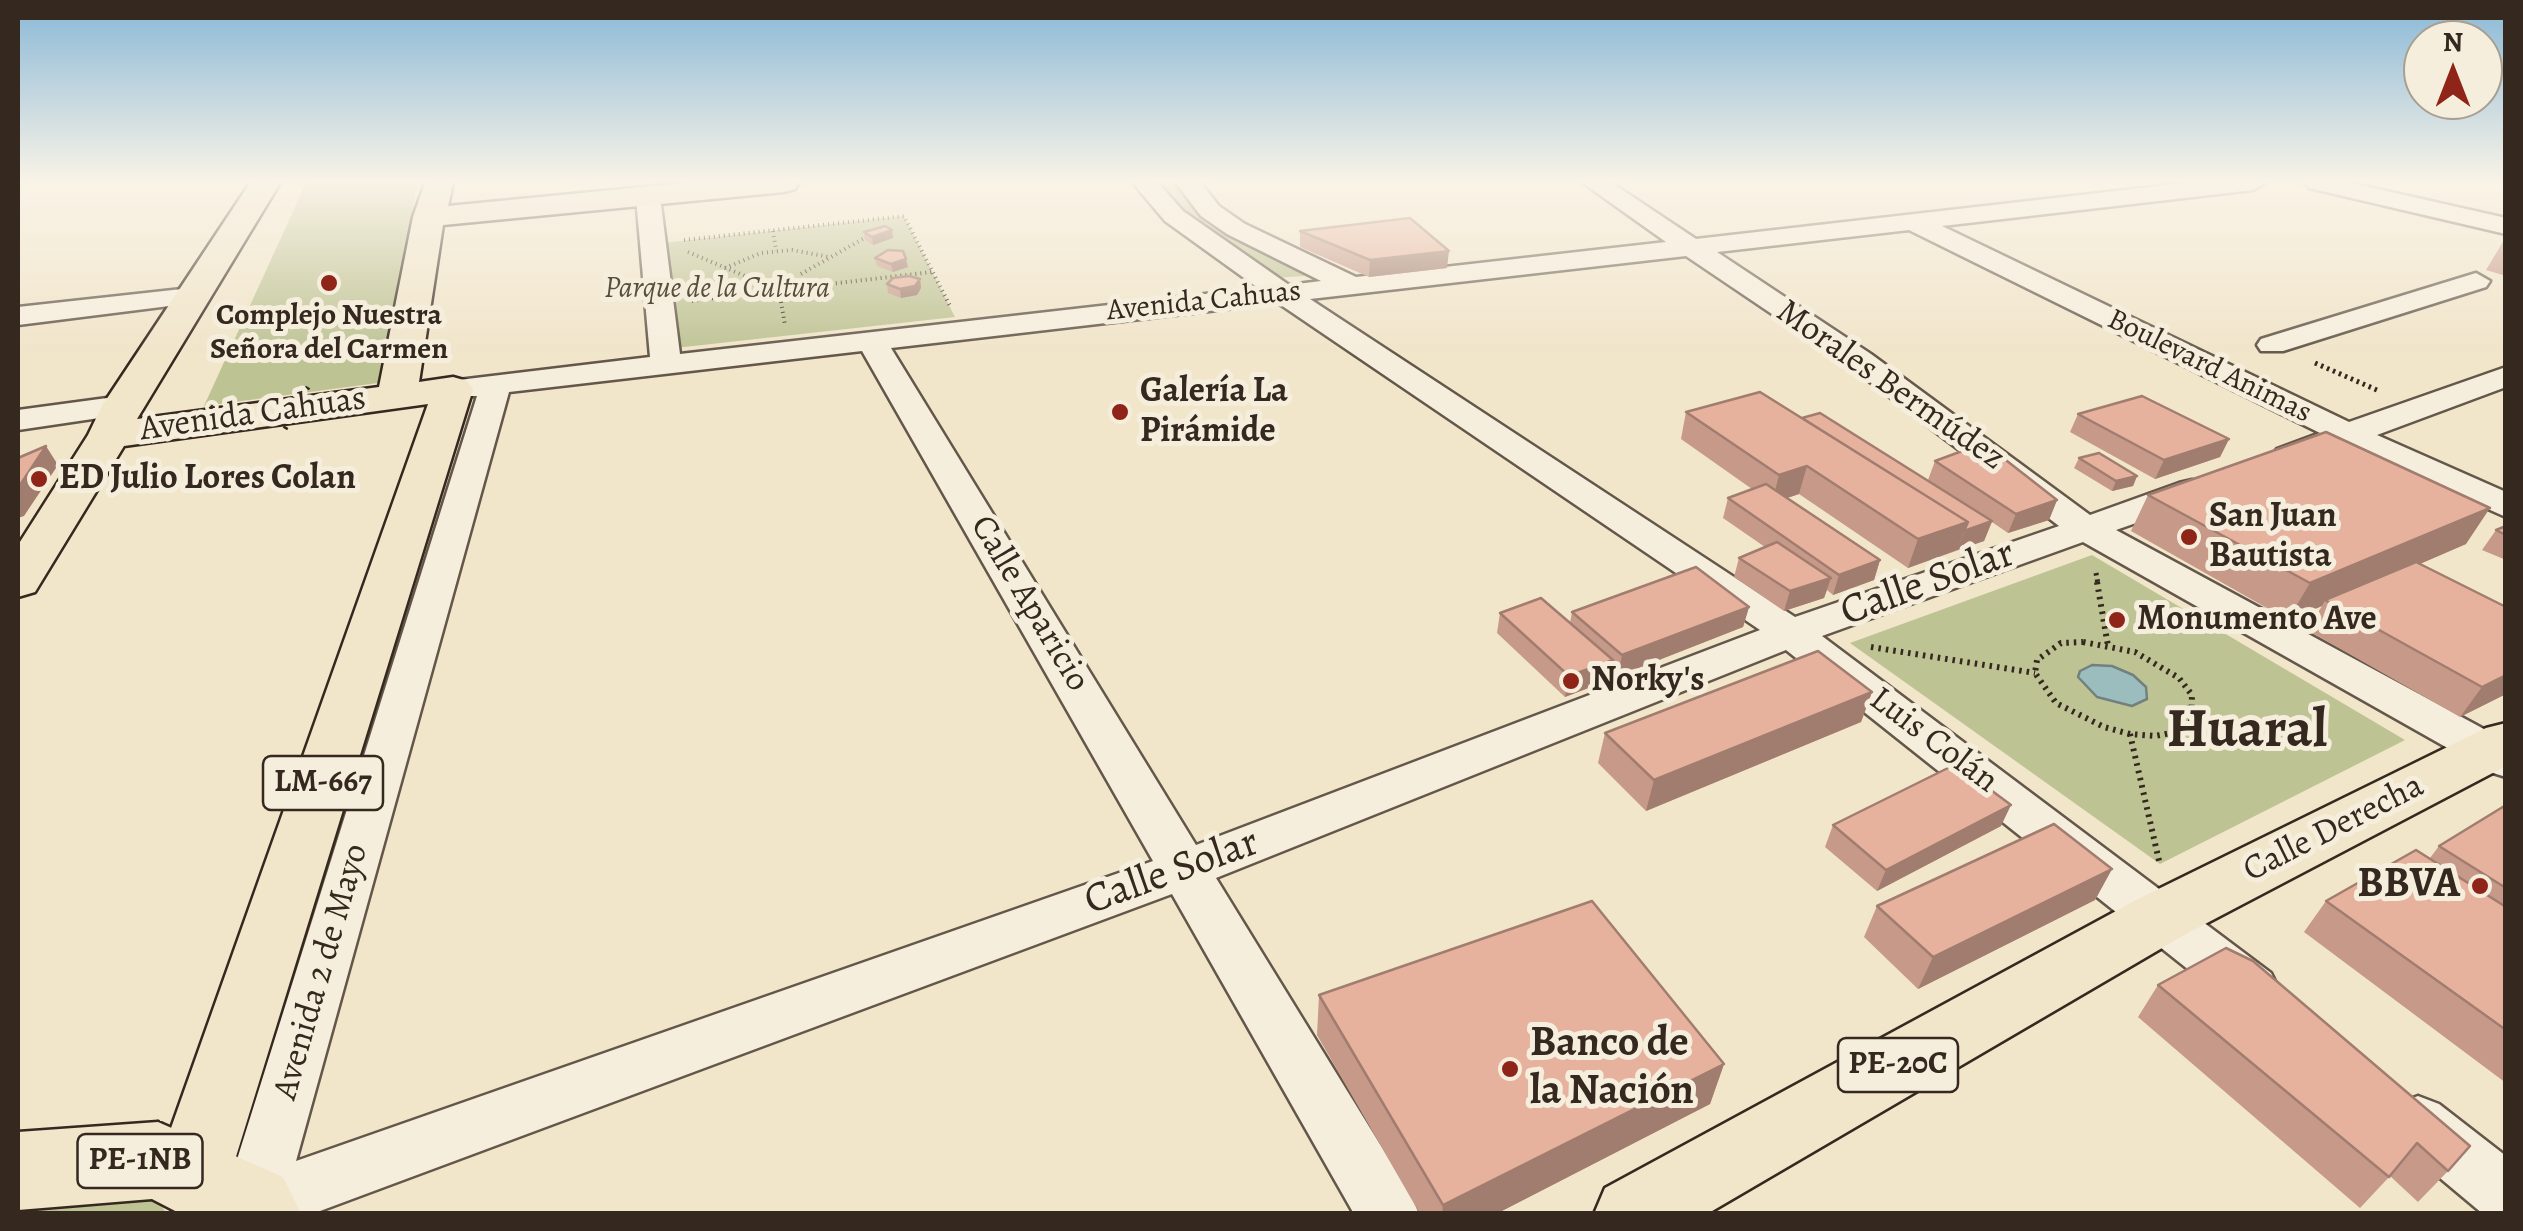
<!DOCTYPE html>
<html>
<head>
<meta charset="utf-8">
<style>
  body { margin:0 }
  #map { position:relative; width:2523px; height:1231px; overflow:hidden; background:#f1e5ca; font-family:Alegreya,serif }
  canvas { display:block }
  .frame { position:absolute; inset:0; border:20px solid #35281f; pointer-events:none }
  .north { position:absolute; left:2403px; top:20px; width:100px; height:100px; box-sizing:border-box; background:#f6eedd; border:2px solid #a99f91; border-radius:50%; rotate:0deg; font-size:28px; font-weight:700; line-height:40px; text-align:center; color:#35281f }
  .north::after { content:''; display:block; margin:auto; width:35px; height:45px; background:#8f2418; clip-path:polygon(50% 0,100% 100%,50% 72%,0 100%) }
</style>
</head>
<body>
<div id="map">
<canvas width="2523" height="1231"></canvas>
<div class="frame"></div>
<div class="north">N</div>
</div>
<script>
const g = document.querySelector('canvas').getContext('2d');
g.lineJoin = 'round';
function fillPath(path, color) { g.fillStyle = color; g.fill(path, 'evenodd'); }
const shape = rows => new Path2D(rows.map(r => 'M' + r).join(''));
function trace(path, color, width, dash) { g.strokeStyle = color; g.lineWidth = width; g.lineCap = dash ? 'butt' : 'round'; g.setLineDash(dash || []); g.stroke(path); }
function label(font, color, halo, rows, align = 'center') {
  g.font = font + ' Alegreya,serif'; g.lineWidth = 10; g.setLineDash([]); g.textBaseline = 'middle'; g.strokeStyle = halo; g.fillStyle = color; for (const [text, x, y, turn = 0] of rows) {
    g.save(); g.translate(x, y); g.rotate((+turn || 0) * Math.PI / 180); g.textAlign = isNaN(turn) ? turn : align; if (halo) g.strokeText(text, 0, 0); g.fillText(text, 0, 0); g.restore();
  }
}
fillPath(shape([
  [306,183,418,183,378,383,204,406],
  [1159,183,1177,183,1206,223,1252,248,1319,275,1275,278,1179,208],
  [904,216,955,317,666,349,653,244],
  [2092,555,2405,740,2160,864,1850,643],
  [118,1186,154,1194,166,1213,18,1213,18,1197]
]), '#bec394');
const water = shape([
  [2092,665,2112,666,2133,675,2146,687,2147,699,2132,706,2097,697,2078,677,2080,671,2092,665]
]);
fillPath(water, '#9cbdbd');
trace(water, '#73817e', 2.5);
const minor = shape([
  [1133,183,1158,183,1183,211,1289,285,1321,281,1227,234,1201,216,1176,183,1201,183,1219,206,1245,224,1356,277,1666,242,1583,183,1612,183,1696,239,2186,183,2265,183,2253,190,1942,226,2349,422,2506,367,2506,387,2377,435,2506,492,2506,517,2346,446,2289,466,2277,463,2272,456,2277,449,2320,433,1909,230,1717,252,1871,354,2090,515,2179,483,2192,480,2205,483,2210,491,2205,499,2116,530,2506,741,2506,777,2490,772,2083,542,1822,636,2271,973,2279,989,2271,1005,2252,1011,2233,1005,1786,650,1216,878,1410,1193,1419,1214,1354,1214,1172,894,312,1214,213,1214,228,1188,477,396,442,396,437,389,442,382,650,357,636,197,648,190,660,197,680,354,1258,288,1165,221,1133,183],
  [1686,256,1849,366,2059,526,1795,617,1310,299,1686,256],
  [1278,303,1760,630,1196,845,891,348,1278,303],
  [862,351,1153,861,296,1161,509,392,862,351],
  [2305,183,2351,183,2506,218,2506,234,2309,188,2305,183],
  [2476,273,2490,281,2486,287,2283,351,2261,351,2257,345,2261,339,2476,273],
  [191,288,201,290,205,296,201,302,18,325,18,307,191,288],
  [122,396,133,399,138,406,133,413,18,430,18,410,122,396],
  [2418,1096,2439,1104,2506,1156,2506,1214,2483,1214,2397,1142,2389,1123,2397,1104,2418,1096]
]);
const major = shape([
  [250,183,280,183,137,419,379,387,413,217,425,183,453,183,448,206,685,183,799,183,795,189,784,192,443,225,419,382,453,377,467,381,473,389,230,1176,219,1201,192,1212,165,1201,154,1176,428,404,124,446,35,592,18,597,18,545,88,435,102,406,250,183],
  [2506,723,2506,766,2186,934,1707,1214,1594,1214,1605,1188,2140,898,2486,728,2506,723]
]);
const highway = shape([
  [158,1122,283,1177,301,1214,181,1214,152,1199,18,1210,18,1132,158,1122]
]);
trace(minor, '#64574a', 5);
trace(major, '#35281f', 5);
trace(highway, '#35281f', 5);
trace(shape([
  [773,231,776,251],
  [684,240,904,216,950,306],
  [688,252,752,279],
  [725,268,761,253,792,250,829,257],
  [801,274,868,236],
  [821,285,932,272],
  [692,301,736,295],
  [781,302,785,325]
]), '#35281f', 4, [1, 4]);
trace(shape([
  [2315,363,2377,390],
  [2096,573,2098,584]
]), '#35281f', 5, [2.5, 4]);
trace(shape([
  [2097,582,2108,646],
  [2083,642,2135,652,2179,678,2192,695,2191,723,2176,732,2155,736,2130,734,2104,727,2056,703,2035,673,2037,660,2061,643,2083,642],
  [1871,647,2035,673],
  [2130,734,2160,865]
]), '#35281f', 6, [2.5, 5]);
fillPath(minor, '#f6eedd');
fillPath(major, '#f1e5ca');
fillPath(highway, '#f1e5ca');
trace(shape([
  [285,429,308,387]
]), '#35281f', 5, [2.5, 4]);
fillPath(shape([
  [892,230,893,238,873,245,865,240,864,232],
  [1300,231,1447,268,1369,277,1300,247],
  [2504,240,2506,240,2506,276,2486,270],
  [875,258,908,267,893,272,877,266],
  [920,279,921,288,917,295,901,298,888,293,887,284],
  [1686,412,1802,418,1963,503,1928,480,1935,461,2057,500,2049,520,2008,533,1992,522,1984,541,1908,568,1799,494,1787,498,1880,560,1874,580,1833,595,1827,590,1824,598,1784,611,1734,577,1739,558,1765,547,1723,518,1728,498,1752,489,1681,439],
  [2078,414,2229,439,2220,457,2155,479,2070,432],
  [2079,458,2137,476,2133,486,2112,491,2074,468],
  [2148,495,2466,544,2420,564,2506,607,2506,694,2460,717,2307,630,2322,606,2288,620,2131,531],
  [2506,526,2506,560,2482,550,2496,530],
  [1749,607,1743,627,1618,676,1611,670,1609,680,1565,697,1497,633,1500,613,1570,623,1572,612],
  [1872,692,1861,722,1646,811,1598,763,1605,733],
  [2506,805,2506,1083,2304,932,2326,901,2430,858,2439,846],
  [1833,825,2001,826,1877,891,1825,847],
  [2112,869,2095,900,1918,989,1864,937,1877,906],
  [2226,948,2448,1171,2418,1202,2390,1176,2360,1208,2138,1017,2158,985],
  [1319,995,1724,1064,1710,1104,1496,1214,1420,1214,1317,1035]
]), '#c69988');
fillPath(shape([
  [892,230,893,238,873,245,872,237],
  [1449,251,1447,268,1369,277,1370,260],
  [906,259,908,267,893,272,891,264],
  [920,279,921,288,917,295,901,298,900,289],
  [2229,439,2220,457,2155,479,2164,460],
  [46,446,58,465,24,516,18,518,18,488],
  [1807,466,1799,494,1772,503,1779,475],
  [2137,476,2133,486,2112,491,2116,481],
  [2057,500,2049,520,2008,533,2016,514],
  [2490,508,2466,544,2329,603,2325,600,2322,606,2288,620,2310,583],
  [1992,521,1984,541,1957,550,1964,531],
  [1968,522,1957,550,1908,568,1918,539],
  [1880,560,1874,580,1833,595,1839,575],
  [1831,578,1824,598,1784,611,1790,591],
  [1749,607,1743,627,1618,676,1622,655],
  [1613,660,1609,680,1565,697,1569,676],
  [2506,675,2506,694,2460,717,2482,687],
  [1872,692,1861,722,1646,811,1654,780],
  [2011,805,2001,826,1877,891,1886,870],
  [2112,869,2095,900,1918,989,1933,957],
  [1724,1064,1710,1104,1496,1214,1442,1214,1443,1205]
]), '#a17d6f');
const building = shape([
  [1410,218,1449,251,1370,260,1300,231,1410,218],
  [885,226,892,230,872,237,864,232,885,226],
  [888,250,903,251,906,259,891,264,875,258,888,250],
  [909,276,920,279,915,286,900,289,887,284,893,278,909,276],
  [1760,392,1968,522,1918,539,1807,466,1779,475,1686,412,1760,392],
  [2142,396,2229,439,2164,460,2078,414,2142,396],
  [1820,413,1992,521,1964,531,1968,522,1802,418,1820,413],
  [2326,432,2490,508,2310,583,2148,495,2326,432],
  [1984,443,2057,500,2016,514,1935,461,1984,443],
  [46,446,18,488,18,458,46,446],
  [2099,453,2137,476,2116,481,2079,458,2099,453],
  [1766,484,1880,560,1839,575,1728,498,1766,484],
  [2506,526,2506,535,2496,530,2506,526],
  [1777,542,1831,578,1790,591,1739,558,1777,542],
  [2416,562,2506,607,2506,675,2482,687,2325,600,2416,562],
  [1696,567,1749,607,1622,655,1572,612,1696,567],
  [1541,598,1613,660,1569,676,1500,613,1541,598],
  [1818,651,1872,692,1654,780,1605,733,1818,651],
  [1956,764,2011,805,1886,870,1833,825,1956,764],
  [2506,805,2506,888,2439,846,2506,805],
  [2054,824,2112,869,1933,957,1877,906,2054,824],
  [2416,850,2506,907,2506,1030,2326,901,2416,850],
  [1592,901,1724,1064,1443,1205,1319,995,1592,901],
  [2226,948,2253,961,2470,1146,2448,1171,2417,1143,2389,1177,2158,985,2226,948]
]);
fillPath(building, '#e6b29e');
trace(building, '#a17d6f', 2.5);
const sky = g.createLinearGradient(0, 0, 0, 356);
sky.addColorStop(0, '#89b8d7');
sky.addColorStop(0.51, '#f9f3e7');
sky.addColorStop(1, '#f9f3e700');
g.fillStyle = sky;
g.fillRect(0, 0, 2523, 356);
for (const [x, y, r, color] of [
  [329,283,10,"#8f2418"],
  [1120,412,10,"#8f2418"],
  [39,479,10,"#8f2418"],
  [2189,537,10,"#8f2418"],
  [2117,620,10,"#8f2418"],
  [1571,681,10,"#8f2418"],
  [2480,886,10,"#8f2418"],
  [1510,1069,10,"#8f2418"]
]) { const dot = new Path2D(); dot.arc(x, y, r, 0, 2 * Math.PI); g.fillStyle = color; g.fill(dot); trace(dot, '#f6eedd', 4); }
label('italic 30px', '#574f3c', '#f6eedd', [
  ["Parque de la Cultura",717,290]
]);
label('30px', '#35281f', '#f6eedd', [
  ["Avenida Cahuas",1204,302,-6],
  ["Boulevard Animas",2209,367,26]
]);
label('bold 30px', '#35281f', '#f6eedd', [
  ["Complejo Nuestra",329,317],
  ["Señora del Carmen",329,351]
]);
for (const [x, y, w] of [
  [323,783,120],
  [1898,1065,120],
  [140,1161,125]
]) { const box = new Path2D(); box.roundRect(x - w / 2, y - 27, w, 54, 8); g.fillStyle = '#f6eedd'; g.fill(box); trace(box, '#35281f', 2.5); }
label('bold 32px', '#35281f', null, [
  ["LM-667",323,783],
  ["PE-20C",1898,1065],
  ["PE-1NB",140,1161]
]);
label('35px', '#35281f', '#f6eedd', [
  ["Morales Bermúdez",1890,386,35],
  ["Avenida Cahuas",253,415,-8],
  ["Calle Aparicio",1029,604,59],
  ["Luis Colán",1933,741,37],
  ["Calle Derecha",2334,829,-27],
  ["Avenida 2 de Mayo",322,972,-74]
]);
label('bold 35px', '#35281f', '#f6eedd', [
  ["Galería La",1140,392],
  ["Pirámide",1140,432],
  ["ED Julio Lores Colan",59,479],
  ["San Juan",2209,517],
  ["Bautista",2209,557],
  ["Monumento Ave",2137,620],
  ["Norky's",1591,681]
], 'left');
label('42px', '#35281f', '#f6eedd', [
  ["Calle Solar",1928,584,-20],
  ["Calle Solar",1172,873,-20]
]);
label('bold 42px', '#35281f', '#f6eedd', [
  ["BBVA",2460,886],
  ["Banco de",1530,1045,"left"],
  ["la Nación",1530,1093,"left"]
], 'right');
label('bold 55px', '#35281f', '#f6eedd', [
  ["Huaral",2247,732]
]);
</script>
</body>
</html>
